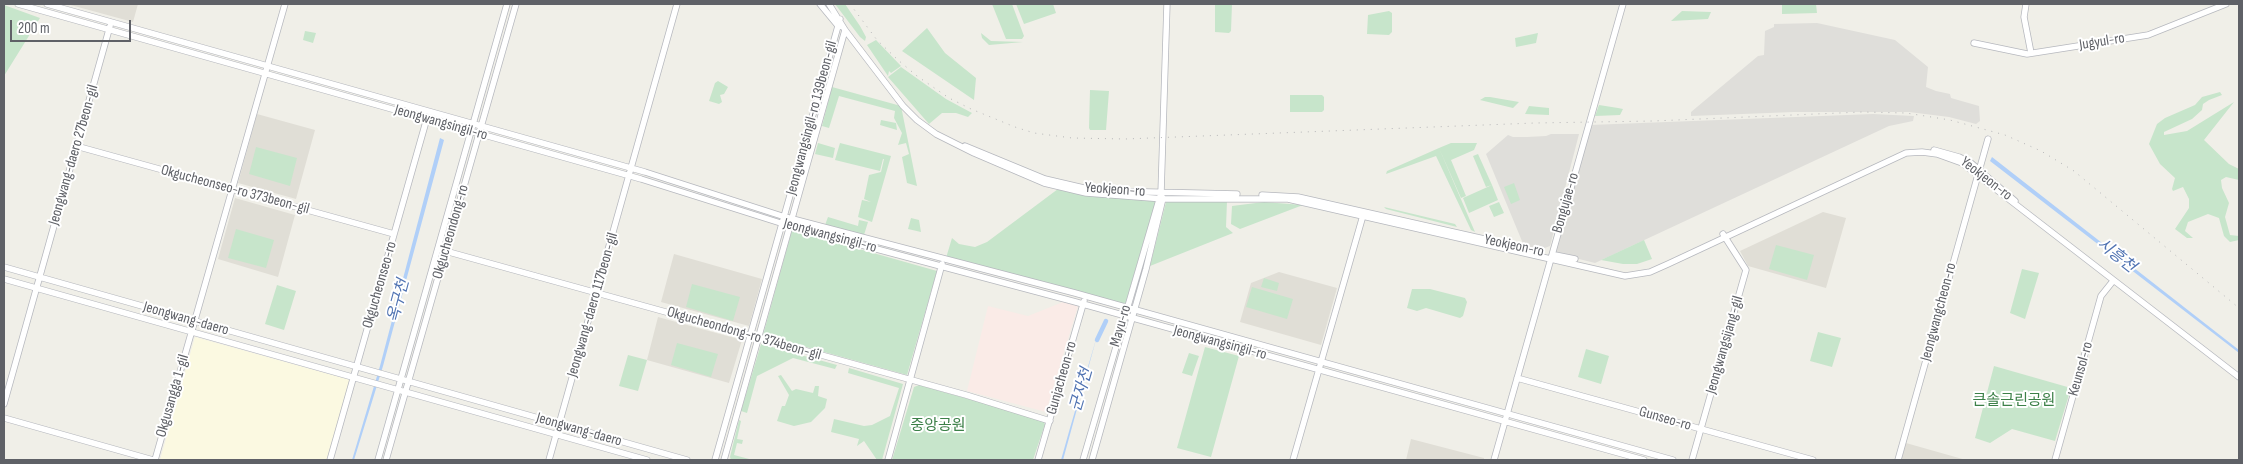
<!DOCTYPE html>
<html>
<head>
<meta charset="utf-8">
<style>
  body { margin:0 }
  #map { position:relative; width:2243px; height:464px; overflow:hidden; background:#f0efe8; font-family:"Sofia Sans Condensed",sans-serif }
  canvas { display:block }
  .frame { position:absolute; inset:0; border:5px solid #5f6167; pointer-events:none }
  .scale { position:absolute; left:10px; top:20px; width:121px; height:22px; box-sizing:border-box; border:2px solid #5f6167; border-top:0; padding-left:6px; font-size:15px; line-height:18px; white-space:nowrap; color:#5f6167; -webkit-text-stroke:4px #fff; paint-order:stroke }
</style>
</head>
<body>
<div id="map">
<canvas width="2243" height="464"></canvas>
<div class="frame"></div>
<div class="scale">200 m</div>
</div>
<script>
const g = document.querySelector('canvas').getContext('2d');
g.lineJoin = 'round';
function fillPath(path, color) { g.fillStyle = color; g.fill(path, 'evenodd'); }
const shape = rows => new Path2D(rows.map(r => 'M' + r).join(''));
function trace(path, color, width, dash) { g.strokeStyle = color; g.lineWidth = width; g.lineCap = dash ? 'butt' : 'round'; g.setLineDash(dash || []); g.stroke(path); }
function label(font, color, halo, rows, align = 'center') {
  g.font = font + ' "Sofia Sans Condensed","Noto Sans KR",sans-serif'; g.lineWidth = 4; g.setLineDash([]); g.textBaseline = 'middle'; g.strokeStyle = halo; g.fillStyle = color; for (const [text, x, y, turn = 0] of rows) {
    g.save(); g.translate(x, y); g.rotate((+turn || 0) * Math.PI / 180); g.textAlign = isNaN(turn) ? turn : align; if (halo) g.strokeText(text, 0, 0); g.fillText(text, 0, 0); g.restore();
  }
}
fillPath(shape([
  [195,337,350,380,327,460,160,460]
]), '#fbf9e1');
fillPath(shape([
  [1817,23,1895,40,1928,67,1926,87,1936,91,1950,94,1951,98,1979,106,1980,121,1976,124,1949,117,1909,112,1794,112,1691,116,1691,112,1758,56,1764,55,1765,31,1774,27,1774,24],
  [1873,114,1914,116,1913,121,1889,126,1595,263,1555,253,1590,125],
  [1551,134,1579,134,1550,246,1542,249,1524,246,1486,154,1508,135,1513,137,1527,137,1546,136]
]), '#dfdeda');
fillPath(shape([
  [67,4,138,4,133,22],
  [257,114,315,130,296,199,238,183],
  [235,198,295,215,278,277,218,259],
  [1823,212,1846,218,1826,288,1748,266,1740,251],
  [674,254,762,279,749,326,661,302],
  [1279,272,1337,288,1321,345,1240,322,1251,283],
  [658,317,742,340,729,383,647,360],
  [1411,439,1484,458,1484,460,1406,460],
  [1906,443,1966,460,1901,460]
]), '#e0ded6');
fillPath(shape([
  [1063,302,1078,306,1046,412,967,391,988,306,1028,316]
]), '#faebe7');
fillPath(shape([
  [835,4,845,4,860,26,866,37,865,41,860,37],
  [992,4,1012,4,1024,36,1022,39,1006,39],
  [1016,4,1053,4,1056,13,1024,24],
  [1215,4,1232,4,1231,31,1229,33,1215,32],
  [1782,4,1816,4,1817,13,1782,14],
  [4,5,40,18,4,76],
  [1389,11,1392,13,1392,32,1389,35,1367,34,1368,15],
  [1682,11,1711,12,1708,19,1671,21],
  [927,28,945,53,976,78,974,100,902,51],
  [305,31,316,33,313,43,303,40],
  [981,33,991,41,1023,42,989,45,982,38],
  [1538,33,1536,43,1516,47,1515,38],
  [876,40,901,66,891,73,889,71,888,76,867,45],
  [901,67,946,99,972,113,968,117,956,113,942,113,929,124,888,77],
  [718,81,728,87,724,94,720,95,722,102,719,104,709,101,715,83],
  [832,87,901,106,917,186,907,183,902,157,909,154,906,143,898,145,902,133,894,118,895,111,839,96,829,128,822,126],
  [1090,90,1109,91,1106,130,1090,130,1089,128],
  [2220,92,2222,95,2209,100,2203,104,2202,110,2192,119,2164,132,2164,135,2187,131,2234,102,2204,140,2229,164,2239,169,2239,180,2226,177,2221,180,2222,188,2229,203,2225,217,2230,235,2239,236,2239,240,2230,242,2224,236,2219,218,2208,214,2188,222,2185,231,2193,238,2187,238,2175,229,2189,208,2189,199,2183,187,2173,191,2172,189,2175,178,2160,164,2149,144,2157,124,2165,118,2195,105,2202,97],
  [1290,95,1322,95,1324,97,1324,110,1322,112,1290,112],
  [1485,97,1490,97,1519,102,1513,108,1480,100],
  [1599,105,1618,108,1623,109,1620,115,1595,116],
  [1529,106,1549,108,1549,115,1525,114],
  [881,120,896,123,897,130,880,125],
  [818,143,835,148,833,158,815,154],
  [840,143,891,156,872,222,858,217,862,200,871,202,864,199,869,175,881,172,884,159,883,159,880,171,835,160],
  [1451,143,1477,143,1474,150,1451,160,1466,196,1461,198,1439,148],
  [256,147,297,158,290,186,249,174],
  [1439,148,1475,232,1471,230,1436,156,1386,174,1387,171],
  [1478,154,1492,185,1486,187,1473,156],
  [1514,183,1520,200,1511,204,1504,187],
  [1492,185,1498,200,1469,213,1463,198],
  [1058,189,1156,200,1125,305,946,258,952,238,959,244,975,247,987,242],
  [1227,201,1226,227,1233,233,1150,266,1166,202],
  [1264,202,1303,205,1240,229,1231,224,1232,206],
  [1499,202,1504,213,1494,217,1489,206],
  [1384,207,1455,224,1457,227,1386,209],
  [828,217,858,226,859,220,868,222,864,235,825,225],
  [911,218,919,220,921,232,908,229],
  [236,229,274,240,266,268,228,258],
  [792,230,937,271,907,375,763,335],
  [1644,240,1652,259,1637,264,1623,264,1601,260],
  [1776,245,1814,255,1807,280,1769,269],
  [2022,269,2039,273,2025,319,2010,313],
  [1264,278,1279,283,1277,291,1261,287],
  [692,284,740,297,733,321,686,307],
  [277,285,296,291,284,330,265,324],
  [1252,287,1293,299,1287,319,1246,307],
  [1412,289,1430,289,1465,298,1467,302,1463,316,1460,318,1426,308,1417,311,1407,308],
  [1818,332,1841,338,1832,367,1810,361],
  [677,343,718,354,711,377,671,365],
  [761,344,837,365,835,369,793,358,757,376,747,413,741,411],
  [1205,347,1239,356,1211,457,1177,448],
  [1586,349,1609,356,1601,384,1578,377],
  [1189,353,1199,356,1192,376,1182,373],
  [628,355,647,360,638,391,619,386],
  [1994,366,2071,388,2055,441,2012,429,1990,443,1975,438],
  [849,368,903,384,882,460,877,460,864,441,857,446,859,439,831,432,834,419,864,426,872,425,890,416,899,388,848,373],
  [781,375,792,391,796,389,813,393,815,386,819,386,818,396,827,399,825,408,811,422,794,426,777,421,782,406,785,406,789,395,778,376],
  [919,385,1043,420,1045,424,1033,460,892,460,914,387],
  [739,420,741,421,737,439,743,440,742,444,737,443,734,455,753,460,731,460,730,457]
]), '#c7e5cb');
fillPath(shape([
  [440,138,444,140,383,366,354,460,352,460,380,366],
  [1992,157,2239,350,2239,353,1990,161],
  [1097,336,1063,460,1061,460,1070,428]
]), '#b0cff8');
trace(shape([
  [1097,340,1106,321]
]), '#b0cff8', 4.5);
const secondary = shape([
  [18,4,641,179,790,226,1072,301,1644,460],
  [47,4,645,172,785,217,1075,293,1673,460],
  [820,4,839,27],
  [829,4,845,30,903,106,917,120,936,134,974,153,1044,183,1086,193,1164,199,1288,199,1625,276,1650,272,1668,264,1906,153,1922,152,1937,154,1962,163,2239,377],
  [2026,4,2024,17,2031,53],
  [1974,43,2027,54,2148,35,2226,4],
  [76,146,394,234],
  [965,146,1045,179,1088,189],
  [1934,150,1959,157,1971,163,2015,201],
  [1107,191,1237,194],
  [1262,195,1298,197,1524,248],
  [438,249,966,395,1050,421],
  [1555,255,1575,259],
  [4,267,687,460],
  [4,279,647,460],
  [1517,378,1813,460],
  [4,404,110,26],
  [4,418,153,460],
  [155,460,285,4],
  [330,460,427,118],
  [378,460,507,4],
  [386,460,516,4],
  [549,460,677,4],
  [715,460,840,19],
  [724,460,845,30],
  [888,460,942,264],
  [1038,460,1084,301],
  [1083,460,1161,193,1167,4],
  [1092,460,1146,269,1163,198],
  [1293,460,1364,212],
  [1494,460,1623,4],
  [1692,460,1746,270,1723,234],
  [1898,460,1988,139],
  [2055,460,2101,296,2113,281]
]);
trace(secondary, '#b6b8be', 7);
trace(secondary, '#fff', 5.5);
trace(shape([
  [850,4,877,40,898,60,917,76,949,98,971,109,1015,127,1034,133,1072,138,1125,139,1535,123,1653,121,1862,112,1906,113,1950,120,2005,135,2041,151,2074,171,2239,308]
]), '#b5b5b7', 1, [1, 6]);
label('15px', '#5f6167', '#fff', [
  ["Jugyul-ro",2102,42,-9],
  ["Jeongwangsingil-ro 139beon-gil",812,118,-75],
  ["Jeongwangsingil-ro",441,123,16],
  ["Jeongwang-daero 27beon-gil",74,155,-74],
  ["Yeokjeon-ro",1986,179,38],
  ["Okgucheonseo-ro 373beon-gil",235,190,15],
  ["Yeokjeon-ro",1115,190,4],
  ["Bongujae-ro",1566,203,-74],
  ["Okgucheondong-ro",451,232,-74],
  ["Jeongwangsingil-ro",830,236,15],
  ["Yeokjeon-ro",1514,246,12],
  ["Okgucheonseo-ro",380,285,-74],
  ["Jeongwang-daero 117beon-gil",593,305,-74],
  ["Jeongwangcheon-ro",1939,312,-75],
  ["Jeongwang-daero",186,319,16],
  ["Mayu-ro",1121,326,-74],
  ["Okgucheondong-ro 374beon-gil",744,334,16],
  ["Jeongwangsingil-ro",1220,343,15],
  ["Jeongwangsijang-gil",1725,345,-74],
  ["Keunsol-ro",2081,369,-74],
  ["Gunjacheon-ro",1062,378,-74],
  ["Okgusangga 1-gil",173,396,-74],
  ["Gunseo-ro",1665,419,16],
  ["Jeongwang-daero",579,430,16]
]);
label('15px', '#3c8048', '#fff', [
  ["큰솔근린공원",2014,401],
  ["중앙공원",938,426]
]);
label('italic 16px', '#5073b2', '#fff', [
  ["시흥천",2116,256,38],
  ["옥구천",399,301,-75],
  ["군자천",1082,390,-74]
]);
</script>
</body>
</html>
